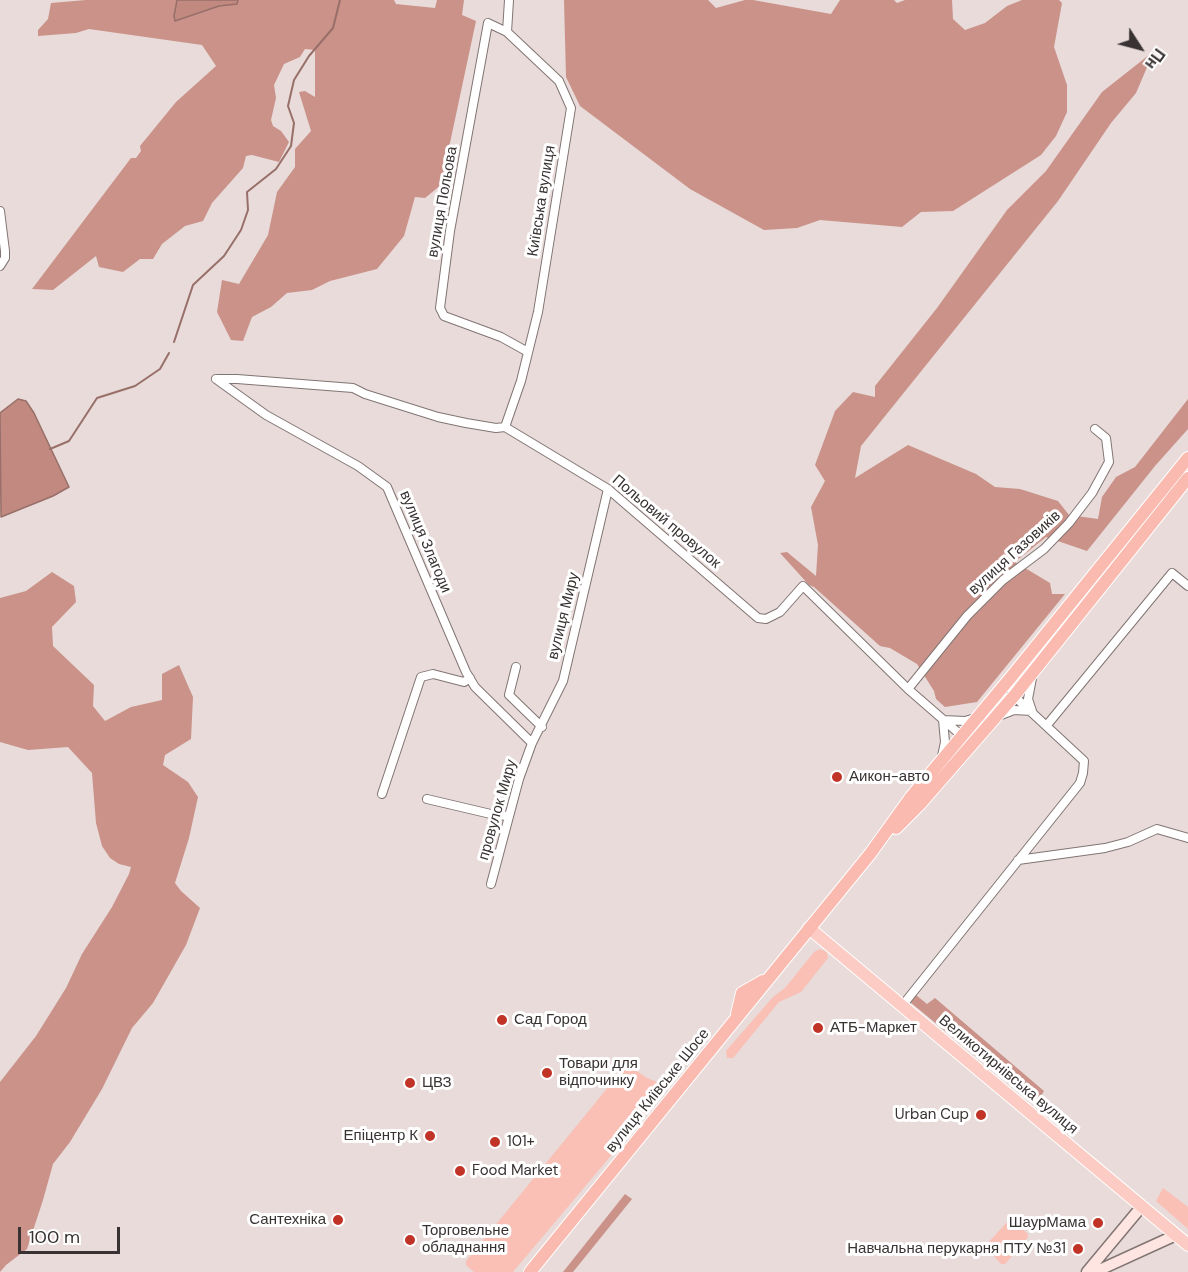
<!DOCTYPE html>
<html>
<head>
<meta charset="utf-8">
<style>
  body { margin:0 }
  #map { position:relative; width:1188px; height:1272px; overflow:hidden; background:#e8dbd9; font-family:"DM Sans",sans-serif }
  canvas { display:block }
  .north { position:absolute; left:1110px; top:18px; width:60px; height:60px; -webkit-text-stroke:4px #fff; paint-order:stroke; rotate:126deg; font-size:16px; font-weight:700; line-height:24px; text-align:center; color:#383332 }
  .north::after { content:''; display:block; margin:auto; width:21px; height:27px; background:#383332; clip-path:polygon(50% 0,100% 100%,50% 72%,0 100%) }
  .scale { position:absolute; left:18px; top:1227px; width:102px; height:27px; box-sizing:border-box; border:3px solid #383332; border-top:0; padding-left:8px; font-size:18px; line-height:21px; white-space:nowrap; color:#383332; -webkit-text-stroke:4px #fff; paint-order:stroke }
</style>
</head>
<body>
<div id="map">
<canvas width="1188" height="1272"></canvas>
<div class="north">Пн</div>
<div class="scale">100 m</div>
</div>
<script>
const g = document.querySelector('canvas').getContext('2d');
g.lineJoin = 'round';
function fillPath(path, color) { g.fillStyle = color; g.fill(path, 'evenodd'); }
const shape = rows => new Path2D(rows.map(r => 'M' + r).join(''));
function trace(path, color, width, dash) { g.strokeStyle = color; g.lineWidth = width; g.lineCap = dash ? 'butt' : 'round'; g.setLineDash(dash || []); g.stroke(path); }
function label(font, color, halo, rows, align = 'center') {
  g.font = font + ' "DM Sans",sans-serif'; g.lineWidth = 6; g.setLineDash([]); g.textBaseline = 'middle'; g.strokeStyle = halo; g.fillStyle = color; for (const [text, x, y, turn = 0] of rows) {
    g.save(); g.translate(x, y); g.rotate((+turn || 0) * Math.PI / 180); g.textAlign = isNaN(turn) ? turn : align; if (halo) g.strokeText(text, 0, 0); g.fillText(text, 0, 0); g.restore();
  }
}
fillPath(shape([
  [820,949,827,952,828,958,801,992,779,1002,733,1058,727,1058,726,1051,773,997,785,988,814,952],
  [627,1064,647,1078,657,1082,673,1082,513,1272,474,1272,466,1265,466,1261],
  [1163,1188,1188,1207,1188,1229,1156,1201],
  [1012,1219,1028,1234,1028,1237,1005,1264,1001,1264,985,1246,1009,1220]
]), '#fabfb5');
fillPath(shape([
  [86,0,394,0,396,4,435,8,437,0,464,0,462,15,476,21,441,185,425,198,415,197,404,236,377,269,330,281,312,290,287,293,271,307,252,317,243,341,231,340,217,312,222,280,239,284,268,235,277,192,295,167,295,149,311,131,299,92,305,91,315,97,315,50,305,49,300,57,284,64,274,85,276,98,271,120,273,126,281,131,289,142,279,162,252,155,246,156,243,168,212,203,203,221,185,226,162,244,153,259,140,259,123,272,99,267,96,256,53,290,32,289,131,158,136,158,141,151,140,146,176,102,216,66,202,45,89,29,76,33,38,36,38,30,48,19,51,3],
  [564,0,708,0,716,8,745,0,753,0,831,14,840,0,894,0,897,3,905,0,952,0,953,19,965,30,985,23,1007,6,1022,0,1059,0,1062,3,1054,47,1067,85,1067,112,1056,136,1041,155,953,211,921,212,902,227,820,220,797,228,764,230,690,189,580,106,566,77],
  [1154,51,1136,93,1111,123,1058,201,861,446,855,478,908,445,976,474,995,487,1020,489,1058,501,1069,515,1098,519,1102,497,1116,477,1135,467,1188,399,1188,429,1155,466,1087,551,1046,537,1015,562,1050,583,1052,594,1065,594,977,702,945,707,936,699,934,691,917,664,890,648,880,646,814,587,809,585,780,553,787,552,816,576,818,545,811,507,825,481,815,465,835,411,853,392,875,397,875,386,937,308,1007,210,1046,171,1102,92],
  [52,572,74,586,76,602,52,627,53,646,94,685,93,706,105,721,131,707,162,700,162,674,179,665,193,697,191,739,165,755,163,765,188,782,198,797,189,838,175,883,181,891,200,908,186,945,153,1003,132,1028,102,1089,70,1142,53,1164,43,1200,27,1249,6,1265,0,1272,0,1082,36,1036,66,988,82,954,112,907,129,874,131,867,119,864,110,858,102,846,96,823,92,773,68,747,28,750,0,742,0,598,26,591],
  [916,995,927,1004,935,998,1044,1091,1040,1098,1047,1106,1047,1108,1039,1107,1030,1101,910,1002],
  [625,1194,632,1199,573,1272,563,1272]
]), '#ca9289');
const water = shape([
  [177,0,238,0,237,4,219,6,175,21,174,16,177,0],
  [18,399,26,401,34,413,69,487,53,496,1,517,0,413,18,399]
]);
fillPath(water, '#c18980');
trace(water, '#986f69', 1.5);
trace(shape([
  [174,342,193,285,224,256,241,230,248,210,247,192,276,169,291,146,294,123,288,106,294,80,309,56,333,28,340,0],
  [50,449,69,441,97,398,135,386,160,369,169,353]
]), '#986f69', 2);
const minor = shape([
  [507,32,488,23,450,231,440,308,444,316,501,337,528,352],
  [0,211,5,251,5,258,0,266],
  [216,379,237,379,353,388,365,394,438,417,466,423,496,428,505,427,608,489,758,618,766,619,780,612,803,586,908,689,962,736],
  [216,379,266,415,358,466,387,487,466,672,475,687,532,743],
  [505,427,521,381,538,312,571,108,559,81,507,32,509,0],
  [516,667,509,695,542,727],
  [908,689,967,616,1003,580,1044,549,1069,523,1092,493,1109,462,1106,438,1095,429],
  [1001,715,1014,710,1032,711,1028,699,1032,678],
  [1047,725,1172,573,1188,586],
  [942,756,945,742,943,720,965,721,975,718],
  [382,794,421,677,433,674,464,682,470,678],
  [427,799,495,815,509,816],
  [1018,860,1105,848,1128,842,1157,829,1188,838],
  [491,884,519,779,532,743,563,681,608,489],
  [902,1006,1080,783,1083,773,1084,761,1014,696,1011,688,1012,678]
]);
const secondary = shape([
  [1087,1272,1142,1206],
  [1095,1272,1176,1235]
]);
const primary = shape([
  [809,928,1188,1245]
]);
const trunk = shape([
  [896,828,920,804,1014,696,1188,478],
  [737,1014,742,993,763,981],
  [530,1272,870,854,911,797,1012,676,1188,458]
]);
trace(minor, '#817573', 10);
trace(secondary, '#817573', 13);
trace(primary, '#fff', 14);
trace(trunk, '#fff', 14);
trace(minor, '#fff', 8);
trace(secondary, '#fee5e1', 10);
trace(primary, '#fccbc3', 12);
trace(trunk, '#fbbaaf', 12);
for (const [x, y, r, color] of [
  [837,777,6,"#c03326"],
  [502,1020,6,"#c03326"],
  [818,1028,6,"#c03326"],
  [547,1073,6,"#c03326"],
  [410,1083,6,"#c03326"],
  [981,1115,6,"#c03326"],
  [430,1136,6,"#c03326"],
  [495,1142,6,"#c03326"],
  [460,1171,6,"#c03326"],
  [338,1220,6,"#c03326"],
  [1098,1223,6,"#c03326"],
  [410,1240,6,"#c03326"],
  [1078,1249,6,"#c03326"]
]) { const dot = new Path2D(); dot.arc(x, y, r, 0, 2 * Math.PI); g.fillStyle = color; g.fill(dot); trace(dot, '#fff', 2); }
label('15px', '#383332', '#fff', [
  ["Київська вулиця",542,201,-81],
  ["вулиця Польова",443,202,-80],
  ["Польовий провулок",666,522,40],
  ["вулиця Злагоди",425,542,67],
  ["вулиця Газовиків",1015,553,-42],
  ["вулиця Миру",564,616,-76],
  ["провулок Миру",498,810,-74],
  ["Великотирнівська вулиця",1008,1075,40],
  ["вулиця Київське Шосе",658,1091,-51]
]);
label('15px', '#383332', '#fff', [
  ["Аикон-авто",849,777],
  ["Сад Город",514,1020],
  ["АТБ-Маркет",830,1028],
  ["Товари для",559,1064],
  ["відпочинку",559,1081],
  ["ЦВЗ",422,1083],
  ["Urban Cup",969,1115,"right"],
  ["Епіцентр К",418,1136,"right"],
  ["101+",507,1142],
  ["Food Market",472,1171],
  ["Сантехніка",326,1220,"right"],
  ["ШаурМама",1086,1223,"right"],
  ["Торговельне",422,1231],
  ["обладнання",422,1248],
  ["Навчальна перукарня ПТУ №31",1066,1249,"right"]
], 'left');
</script>
</body>
</html>
